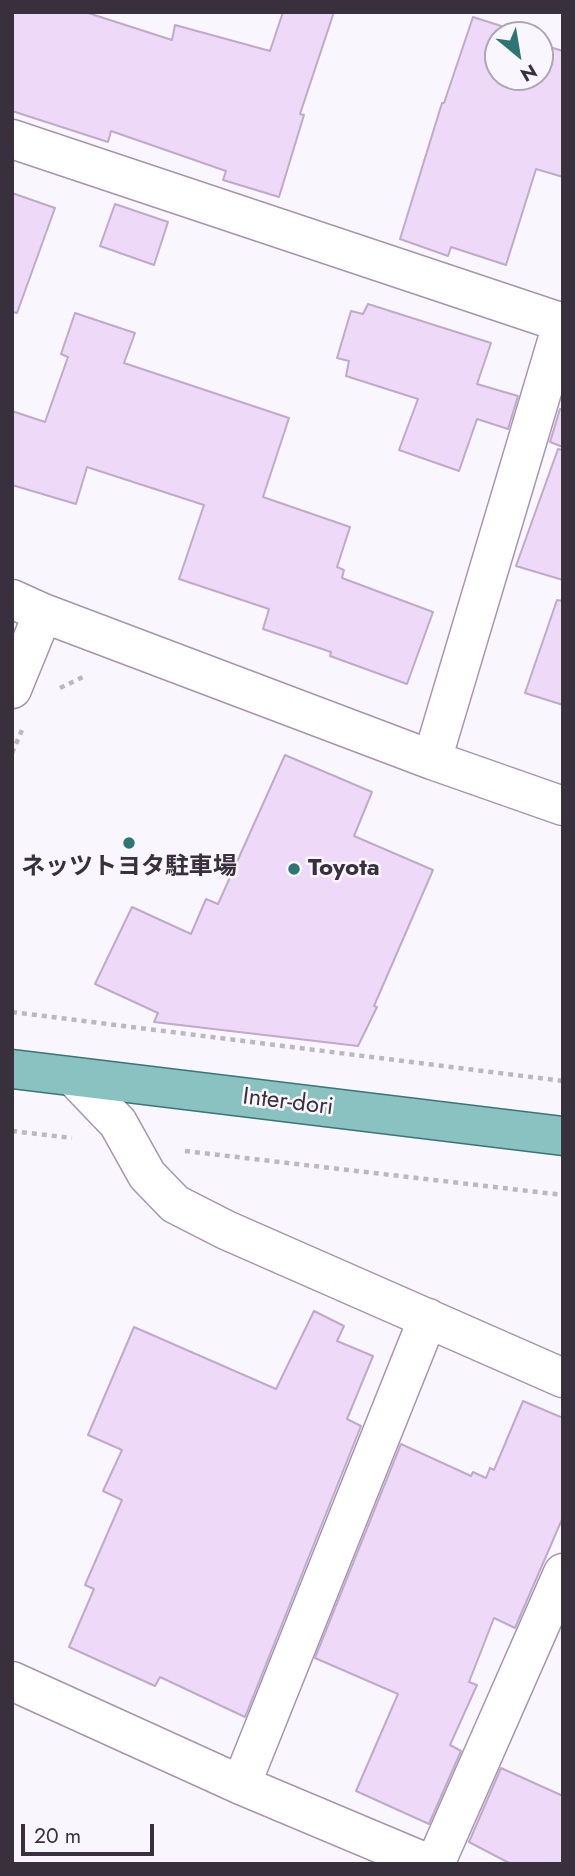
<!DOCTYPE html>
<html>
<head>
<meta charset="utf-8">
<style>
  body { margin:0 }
  #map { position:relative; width:575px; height:1876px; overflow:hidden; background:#faf6fd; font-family:Jost,sans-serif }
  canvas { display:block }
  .frame { position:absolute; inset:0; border:14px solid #38303d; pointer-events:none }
  .north { position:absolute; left:484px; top:21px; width:70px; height:70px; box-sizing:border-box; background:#faf6fd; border:2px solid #aca7b0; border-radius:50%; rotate:150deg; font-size:19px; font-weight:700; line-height:28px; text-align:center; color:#38303d }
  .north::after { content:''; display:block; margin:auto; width:24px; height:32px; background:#2d7675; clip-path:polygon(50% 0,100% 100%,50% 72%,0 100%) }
  .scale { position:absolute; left:21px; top:1824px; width:133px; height:32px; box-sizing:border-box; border:4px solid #38303d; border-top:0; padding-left:9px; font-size:21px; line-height:24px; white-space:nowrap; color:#38303d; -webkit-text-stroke:5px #faf6fd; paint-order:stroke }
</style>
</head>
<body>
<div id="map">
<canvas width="575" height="1876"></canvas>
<div class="frame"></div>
<div class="north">N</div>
<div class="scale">20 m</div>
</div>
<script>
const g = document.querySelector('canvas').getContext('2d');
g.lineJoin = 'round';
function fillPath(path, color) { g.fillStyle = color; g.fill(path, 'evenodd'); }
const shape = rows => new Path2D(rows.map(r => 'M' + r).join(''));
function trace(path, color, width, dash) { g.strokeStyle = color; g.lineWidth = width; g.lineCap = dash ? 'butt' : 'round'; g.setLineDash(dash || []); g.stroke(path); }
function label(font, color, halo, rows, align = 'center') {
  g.font = font + ' Jost,"Noto Sans JP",sans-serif'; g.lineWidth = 5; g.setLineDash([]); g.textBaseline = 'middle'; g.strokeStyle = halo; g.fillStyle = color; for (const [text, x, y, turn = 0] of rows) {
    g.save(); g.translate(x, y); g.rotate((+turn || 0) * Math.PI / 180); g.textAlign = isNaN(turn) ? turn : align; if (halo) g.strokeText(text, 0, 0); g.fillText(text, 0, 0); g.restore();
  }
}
const building = shape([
  [12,12,85,12,172,40,175,25,270,51,283,12,334,12,300,114,304,115,279,197,223,180,226,171,111,131,108,142,12,111,12,12],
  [473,17,523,33,522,35,498,35,498,77,540,77,540,44,563,51,563,177,536,169,506,265,451,247,448,256,400,239,442,103,444,103,473,17],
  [12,193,55,208,17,313,12,312,12,193],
  [115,204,168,222,154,265,100,246,115,204],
  [368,304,491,343,477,384,518,396,508,429,477,419,459,471,399,450,418,399,346,376,349,361,337,358,351,311,363,314,368,304],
  [75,313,135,333,124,363,289,418,263,497,350,527,337,567,344,570,342,578,433,612,407,684,330,656,331,652,263,629,269,609,179,579,204,505,87,467,76,504,12,485,12,411,45,422,68,357,61,354,75,313],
  [560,409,563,410,563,447,550,442,560,409],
  [558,449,563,450,563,580,516,566,558,449],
  [557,600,563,601,563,705,525,693,557,600],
  [285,755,372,792,354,836,433,870,374,1006,377,1007,358,1046,154,1022,158,1013,95,984,132,907,191,934,206,899,218,904,285,755],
  [314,1311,344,1326,337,1341,373,1356,347,1419,361,1426,245,1717,160,1677,155,1686,69,1647,94,1589,85,1585,122,1500,103,1491,122,1450,88,1435,134,1327,276,1389,314,1311],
  [523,1401,563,1418,563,1517,515,1628,494,1618,469,1682,477,1685,450,1745,461,1751,429,1824,356,1791,398,1694,315,1658,401,1444,471,1476,473,1472,486,1478,490,1468,494,1470,523,1401],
  [501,1768,563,1796,563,1864,511,1864,469,1842,501,1768]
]);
fillPath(building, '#eed9f9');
trace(building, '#beaac9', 2);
const minor = shape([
  [12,139,563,323],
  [12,599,43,613,432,760,563,806],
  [12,689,43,613],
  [432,760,563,321],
  [74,1077,118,1123,147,1175,175,1204,226,1230,563,1378],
  [12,1681,241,1785,429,1864],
  [241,1785,428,1318],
  [435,1864,563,1573]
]);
const major = shape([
  [12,1069,563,1136]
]);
trace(minor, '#a793b1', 41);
trace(major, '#3a7578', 41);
trace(shape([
  [60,688,87,675],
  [12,753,22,730],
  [12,1012,563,1081],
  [12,1131,72,1138],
  [185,1151,563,1195]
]), '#bdb8c0', 4.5, [5, 5]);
trace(minor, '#fff', 38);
trace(major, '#89c2c1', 38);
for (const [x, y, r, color] of [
  [129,843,7,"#2d7675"],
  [294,869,7,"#2d7675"]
]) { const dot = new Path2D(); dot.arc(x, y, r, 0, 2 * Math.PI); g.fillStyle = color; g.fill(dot); trace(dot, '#faf6fd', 2.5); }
label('bold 24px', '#38303d', '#faf6fd', [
  ["ネッツトヨタ駐車場",129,868],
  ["Toyota",308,869,"left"]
]);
label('24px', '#38303d', '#faf6fd', [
  ["Inter-dori",288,1103,7]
]);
</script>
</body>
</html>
